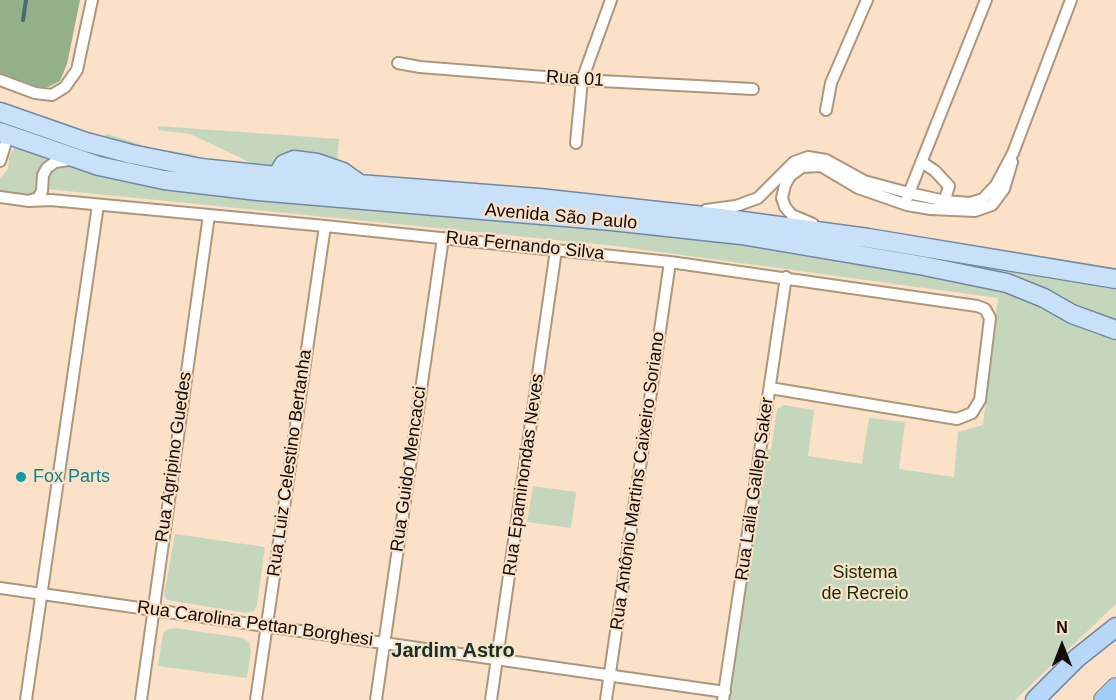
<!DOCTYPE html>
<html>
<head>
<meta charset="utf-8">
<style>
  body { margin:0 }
  #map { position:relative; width:1116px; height:700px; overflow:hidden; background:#fbe1c7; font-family:Helvetica,sans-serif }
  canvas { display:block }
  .north { position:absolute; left:1032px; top:616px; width:60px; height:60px; -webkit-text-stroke:4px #fbe1c7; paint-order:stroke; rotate:0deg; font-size:16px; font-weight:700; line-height:24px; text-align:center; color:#120a03 }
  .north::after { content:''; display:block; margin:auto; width:21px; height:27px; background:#120a03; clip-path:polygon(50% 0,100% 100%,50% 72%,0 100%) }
</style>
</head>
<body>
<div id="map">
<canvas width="1116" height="700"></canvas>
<div class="north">N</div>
</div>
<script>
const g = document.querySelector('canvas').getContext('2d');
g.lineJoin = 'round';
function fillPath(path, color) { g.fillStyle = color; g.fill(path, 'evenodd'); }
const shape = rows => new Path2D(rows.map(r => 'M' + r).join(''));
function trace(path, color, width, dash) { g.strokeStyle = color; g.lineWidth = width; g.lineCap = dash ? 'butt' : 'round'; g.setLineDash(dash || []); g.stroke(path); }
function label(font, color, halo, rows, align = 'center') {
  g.font = font + ' Helvetica,sans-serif'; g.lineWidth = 4.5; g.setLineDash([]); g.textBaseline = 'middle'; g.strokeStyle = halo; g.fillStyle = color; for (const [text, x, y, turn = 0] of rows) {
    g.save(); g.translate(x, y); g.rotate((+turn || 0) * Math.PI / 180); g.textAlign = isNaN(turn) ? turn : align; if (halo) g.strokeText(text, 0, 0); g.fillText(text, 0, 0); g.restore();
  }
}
fillPath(shape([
  [158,126,339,139,336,174,262,168,190,134,158,130],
  [12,127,18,127,105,154,702,220,958,261,1116,289,1116,320,1096,317,1041,286,999,275,122,166],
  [108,134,151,148,192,154,206,161,104,139,105,135],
  [19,146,53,155,47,159,37,171,37,192,28,196,0,192,0,178,8,169,9,157,14,148],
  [59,166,68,166,99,175,706,238,778,248,1009,290,1116,334,1116,604,1015,700,729,700,765,449,771,450,777,409,784,405,814,410,808,456,862,464,869,418,905,422,899,469,954,477,958,432,983,425,998,298,616,246,47,189,46,182,50,172],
  [533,486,576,492,571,528,527,522],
  [175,534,265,547,257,605,254,611,246,613,167,600,164,595],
  [175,628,243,638,249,642,251,650,247,678,158,666,163,633,168,629]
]), '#c4d7bd');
fillPath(shape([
  [0,0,80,0,67,64,60,81,48,87,31,87,0,73]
]), '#93b188');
trace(shape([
  [23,20,26,0]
]), '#476b79', 4);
const minor = shape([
  [398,63,420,67,582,80,753,89],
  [0,80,35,93,52,95,65,87,77,70,92,0],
  [826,110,831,83,867,0],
  [576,143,582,80,611,0],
  [0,161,8,136],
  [922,162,935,171,949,186,943,206],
  [0,197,29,201,38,198,42,191,43,175,47,168,55,162,69,160],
  [907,198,986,0],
  [29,201,51,200,325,226,670,262,977,306,985,309,990,318,980,400,972,413,957,419,770,388],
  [706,210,736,206,758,198,794,162,808,157,826,160,864,181,909,193,945,201,970,203,983,199,996,185,1013,153,1071,0],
  [813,224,792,215,785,207,782,198,785,185,790,176,802,167,821,166,858,188,907,205,931,209,975,211,992,205,1004,189,1012,162],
  [0,588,725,692],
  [26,700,98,205],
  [141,700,209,215],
  [256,700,325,226],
  [376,700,443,238],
  [491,700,556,250],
  [606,700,670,262],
  [723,700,786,277]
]);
const primary = shape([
  [0,112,86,142,131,154,201,168,333,182,539,198,713,217,868,238,1116,279],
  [0,132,99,166,164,180,258,191,612,221,741,235,924,266,1007,283,1044,298,1072,314,1116,330],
  [277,176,284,164,294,160,317,163,343,172,357,182]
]);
const trunk = shape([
  [1035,700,1077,658,1116,627]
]);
const motorway = shape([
  [1104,700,1116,688]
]);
trace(minor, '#ae967d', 14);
trace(primary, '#7189a0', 21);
trace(trunk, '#7189a0', 21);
trace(motorway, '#7189a0', 22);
trace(minor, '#fff', 10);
trace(primary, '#c8e1f9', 18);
trace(trunk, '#b6d7f7', 18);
trace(motorway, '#a4cdf5', 20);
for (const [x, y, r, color] of [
  [21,477,6,"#0f9aa8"]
]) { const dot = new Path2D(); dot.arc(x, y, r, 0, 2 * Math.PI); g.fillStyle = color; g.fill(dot); trace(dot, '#fbe1c7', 2); }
label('18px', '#120a03', '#fbe1c7', [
  ["Rua 01",575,79,4],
  ["Avenida São Paulo",561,217,5],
  ["Rua Fernando Silva",525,246,6],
  ["Rua Agripino Guedes",174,457,-82],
  ["Rua Luiz Celestino Bertanha",290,463,-82],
  ["Rua Guido Mencacci",409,469,-82],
  ["Rua Epaminondas Neves",524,475,-82],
  ["Rua Antônio Martins Caixeiro Soriano",638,481,-82],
  ["Rua Laila Gallep Saker",755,489,-82],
  ["Rua Carolina Pettan Borghesi",255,624,8]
]);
label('18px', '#0d838f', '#fbe1c7', [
  ["Fox Parts",33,477]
], 'left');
label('18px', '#143207', '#fbe1c7', [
  ["Sistema",865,573],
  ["de Recreio",865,594]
]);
label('bold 20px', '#133229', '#fbe1c7', [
  ["Jardim Astro",453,651]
]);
</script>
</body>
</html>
